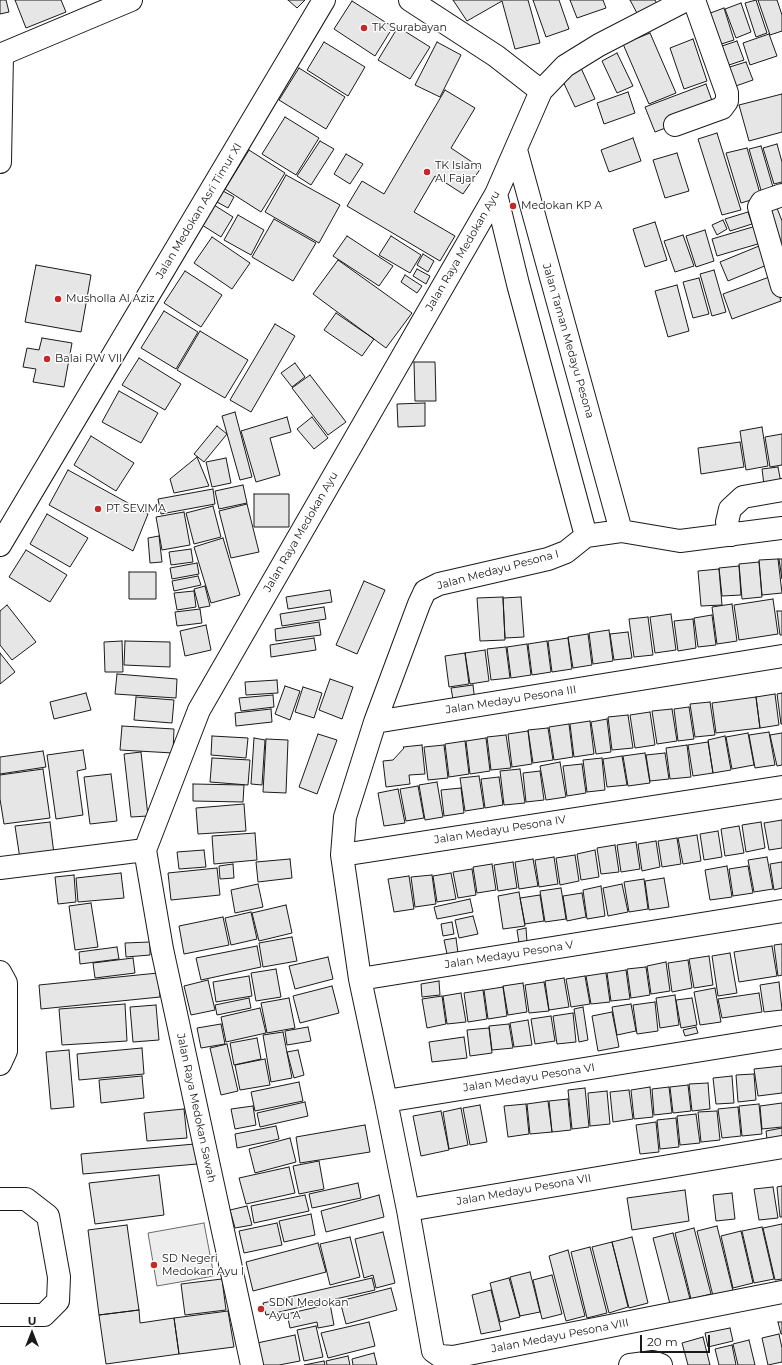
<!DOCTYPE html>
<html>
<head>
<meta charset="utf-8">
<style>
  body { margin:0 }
  #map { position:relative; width:782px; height:1365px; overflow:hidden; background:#fff; font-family:Montserrat,sans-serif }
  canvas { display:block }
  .north { position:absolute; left:12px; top:1313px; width:40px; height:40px; -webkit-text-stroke:3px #fff; paint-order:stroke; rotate:0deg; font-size:11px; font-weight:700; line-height:16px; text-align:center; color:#1a1a1a }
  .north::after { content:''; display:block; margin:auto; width:14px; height:18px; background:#1a1a1a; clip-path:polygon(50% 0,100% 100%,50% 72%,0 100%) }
  .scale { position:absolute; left:640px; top:1335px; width:70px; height:18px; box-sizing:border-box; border:2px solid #1a1a1a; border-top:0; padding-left:5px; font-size:12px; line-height:14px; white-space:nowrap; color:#1a1a1a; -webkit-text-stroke:3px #fff; paint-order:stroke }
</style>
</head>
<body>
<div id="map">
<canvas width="782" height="1365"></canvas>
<div class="north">U</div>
<div class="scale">20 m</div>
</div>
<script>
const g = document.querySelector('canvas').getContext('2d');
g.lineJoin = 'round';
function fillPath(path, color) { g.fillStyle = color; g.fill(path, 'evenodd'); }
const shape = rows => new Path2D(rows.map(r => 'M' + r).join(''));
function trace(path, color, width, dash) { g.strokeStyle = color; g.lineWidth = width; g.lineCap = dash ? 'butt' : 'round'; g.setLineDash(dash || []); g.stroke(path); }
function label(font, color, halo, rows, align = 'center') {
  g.font = font + ' Montserrat,sans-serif'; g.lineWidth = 3; g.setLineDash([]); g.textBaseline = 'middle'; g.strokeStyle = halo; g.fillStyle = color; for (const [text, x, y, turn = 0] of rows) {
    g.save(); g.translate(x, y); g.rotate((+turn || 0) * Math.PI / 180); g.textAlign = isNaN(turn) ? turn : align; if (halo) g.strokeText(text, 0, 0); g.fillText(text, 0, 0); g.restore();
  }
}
const built = shape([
  [204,1223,214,1276,157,1286,148,1233,204,1223]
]);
fillPath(built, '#ededed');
trace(built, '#6a6a6a', 1);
const building = shape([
  [0,0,6,0,9,12,0,14,0,0],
  [15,0,61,0,66,12,26,28,15,0],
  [288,0,305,0,297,8,288,0],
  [453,0,528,0,540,43,515,49,502,1,467,21,453,0],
  [533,0,559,0,569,29,546,37,533,0],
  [570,0,603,0,606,8,577,18,570,0],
  [630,0,655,0,657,4,638,15,630,0],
  [756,0,767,33,756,37,745,3,756,0],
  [758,0,777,0,782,15,782,31,770,35,758,0],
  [352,1,393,27,375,56,334,29,352,1],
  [741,3,751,32,736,38,725,9,741,3],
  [724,8,734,40,715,46,705,15,724,8],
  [398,27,430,47,410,79,378,60,398,27],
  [650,33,676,93,649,104,623,44,650,33],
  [769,34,777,56,750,65,743,43,769,34],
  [693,39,707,81,684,89,670,48,693,39],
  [737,41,744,60,720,68,713,49,737,41],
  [324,42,365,67,348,96,307,70,324,42],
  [437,42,461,55,440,97,415,85,437,42],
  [617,53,633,86,617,93,602,61,617,53],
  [746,62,753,80,730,88,723,69,746,62],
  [299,68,345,97,326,129,279,100,299,68],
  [581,68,595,99,575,107,561,77,581,68],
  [706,84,715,109,655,132,645,107,706,84],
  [445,90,475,108,451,148,481,168,463,194,435,176,414,212,455,236,440,261,347,206,362,181,384,194,445,90],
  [628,92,635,113,604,124,597,103,628,92],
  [782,94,782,132,749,141,739,105,782,94],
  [285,117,319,138,296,175,262,154,285,117],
  [717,133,741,210,722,215,698,139,717,133],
  [633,138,641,161,609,172,601,150,633,138],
  [320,141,334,149,311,185,297,176,320,141],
  [777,144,782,162,782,182,774,184,763,148,777,144],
  [761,146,775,194,763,197,749,149,761,146],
  [747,148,761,197,741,203,726,153,747,148],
  [249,150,285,173,261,212,225,189,249,150],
  [677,153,689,191,665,198,653,160,677,153],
  [346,154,363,164,350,184,334,174,346,154],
  [286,175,340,205,319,243,265,212,286,175],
  [223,191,234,197,228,208,217,202,223,191],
  [214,205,233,217,221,237,202,225,214,205],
  [777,208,782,221,782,254,761,213,777,208],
  [748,212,752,224,730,231,725,219,748,212],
  [238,215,264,230,251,255,224,240,238,215],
  [274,219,316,243,293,281,252,257,274,219],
  [723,220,727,229,717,235,712,225,723,220],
  [655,222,667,260,645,267,633,229,655,222],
  [756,226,761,243,717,256,712,239,756,226],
  [705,230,714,261,696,267,686,236,705,230],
  [683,235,694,266,675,272,664,241,683,235],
  [347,236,393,266,379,286,333,256,347,236],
  [391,236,421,255,410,273,379,255,391,236],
  [212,237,250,263,232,289,194,263,212,237],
  [759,246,767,265,728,281,720,262,759,246],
  [423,254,434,261,428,272,417,265,423,254],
  [338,260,412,313,386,348,313,294,338,260],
  [36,265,91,275,81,332,25,322,36,265],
  [417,269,430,276,426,284,413,276,417,269],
  [714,270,726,312,712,316,700,274,714,270],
  [185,271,222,295,201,327,164,303,185,271],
  [405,275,422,286,417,293,401,282,405,275],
  [772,276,781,301,732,319,723,294,772,276],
  [699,278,709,314,693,318,683,282,699,278],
  [677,285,689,331,668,337,655,291,677,285],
  [164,311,198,332,176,369,141,348,164,311],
  [336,313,374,339,362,356,324,330,336,313],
  [275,324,295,336,251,412,230,400,275,324],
  [200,331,248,360,225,398,177,370,200,331],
  [42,338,72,343,64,387,33,382,36,369,23,367,27,348,39,350,42,338],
  [139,358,181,384,165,410,122,385,139,358],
  [414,362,435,362,436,401,415,401,414,362],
  [295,363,305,377,292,387,281,373,295,363],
  [310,375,346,422,328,435,292,388,310,375],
  [119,391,158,413,141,443,102,422,119,391],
  [425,403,425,426,398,427,397,404,425,403],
  [235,412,252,477,240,480,222,416,235,412],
  [287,417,291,432,270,438,280,475,256,482,241,431,287,417],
  [312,417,328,438,314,449,297,429,312,417],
  [217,426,227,434,204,462,194,454,217,426],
  [762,427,768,466,746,470,740,431,762,427],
  [782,434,782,465,770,467,765,437,782,434],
  [91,436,134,463,116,491,74,465,91,436],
  [740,442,744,467,701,474,698,448,740,442],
  [197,457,209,486,174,493,170,479,197,457],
  [226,458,231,483,212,487,206,462,226,458],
  [778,467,781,483,764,485,762,469,778,467],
  [68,470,148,514,133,551,49,505,68,470],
  [243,485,247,503,219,509,215,491,243,485],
  [213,489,215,504,161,514,158,499,213,489],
  [254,494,289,494,289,527,254,527,254,494],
  [247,504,259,552,231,558,219,511,247,504],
  [213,506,221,537,194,544,186,513,213,506],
  [184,512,190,545,162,550,156,517,184,512],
  [47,514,88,538,70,567,30,544,47,514],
  [159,536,162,562,150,563,148,538,159,536],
  [223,538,240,595,211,603,194,547,223,538],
  [191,549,193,562,171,565,169,552,191,549],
  [26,550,67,575,50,602,9,577,26,550],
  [778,559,782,593,762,595,759,560,778,559],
  [779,559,782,559,782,579,779,559],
  [759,562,762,597,742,599,739,564,759,562],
  [197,563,199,574,172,579,170,568,197,563],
  [739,566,741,595,722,596,719,568,739,566],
  [719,569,722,605,701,606,698,571,719,569],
  [129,572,156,572,156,599,129,599,129,572],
  [198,576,201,585,174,591,172,581,198,576],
  [364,581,385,590,357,654,336,645,364,581],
  [205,586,210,606,199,608,194,589,205,586],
  [330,590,332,602,288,609,286,597,330,590],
  [194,591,196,607,177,610,174,593,194,591],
  [503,597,505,640,480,641,477,598,503,597],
  [521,597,524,637,505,638,503,598,521,597],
  [773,599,778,634,739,640,734,605,773,599],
  [732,604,737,641,717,644,712,607,732,604],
  [7,605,36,642,12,660,0,645,0,611,7,605],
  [324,607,326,619,282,626,280,614,324,607],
  [200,609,202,623,177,626,175,612,200,609],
  [777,611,782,611,782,635,780,635,777,611],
  [671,614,676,650,655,653,650,617,671,614],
  [712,615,716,645,698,647,694,618,712,615],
  [648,617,653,655,634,657,629,619,648,617],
  [693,619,696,648,678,651,674,621,693,619],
  [319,622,321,635,276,641,275,629,319,622],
  [206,625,211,650,185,656,180,631,206,625],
  [609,630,613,661,593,664,589,633,609,630],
  [628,632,632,658,614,660,610,634,628,632],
  [588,634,592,665,573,668,568,637,588,634],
  [314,638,316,650,271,657,270,645,314,638],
  [568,638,572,669,552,672,548,641,568,638],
  [122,641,123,672,105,672,104,642,122,641],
  [125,641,170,642,170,667,124,665,125,641],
  [547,641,551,672,532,675,528,644,547,641],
  [527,644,531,675,511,678,507,647,527,644],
  [506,647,510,678,491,680,487,649,506,647],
  [485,650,489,681,470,684,465,653,485,650],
  [0,653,15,672,0,684,0,653],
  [465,653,469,684,449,687,445,656,465,653],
  [117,674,177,679,176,698,115,694,117,674],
  [330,679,353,687,342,719,319,710,330,679],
  [277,680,278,693,246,695,245,682,277,680],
  [473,685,475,702,454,705,451,688,473,685],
  [285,686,300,691,290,720,275,714,285,686],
  [303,687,322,693,314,718,295,712,303,687],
  [86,693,91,710,54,719,50,702,86,693],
  [782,693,782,724,781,724,777,694,782,693],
  [775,694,779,725,760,728,756,697,775,694],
  [273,695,274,707,241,711,239,698,273,695],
  [136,697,174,700,172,723,134,720,136,697],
  [756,697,760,728,716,733,712,703,756,697],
  [710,702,715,735,695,737,690,704,710,702],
  [689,707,694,739,678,741,674,709,689,707],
  [271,709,272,722,236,726,235,713,271,709],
  [672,709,677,741,657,744,652,711,672,709],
  [650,712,655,745,635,748,630,715,650,712],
  [628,715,633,748,612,750,608,717,628,715],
  [607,719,611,752,596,754,591,722,607,719],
  [590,721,594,754,574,757,570,724,590,721],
  [569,724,573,757,554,760,549,727,569,724],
  [122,726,174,729,173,753,120,750,122,726],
  [548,728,553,760,533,763,528,730,548,728],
  [528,731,532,764,512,767,508,734,528,731],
  [769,732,775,765,755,768,749,735,769,732],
  [748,733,754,765,732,769,726,737,748,733],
  [782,733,782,765,777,766,770,735,782,733],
  [318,734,337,740,317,794,299,787,318,734],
  [506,735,511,768,491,770,487,737,506,735],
  [212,736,248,738,246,758,211,755,212,736],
  [725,736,731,770,713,773,708,740,725,736],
  [254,738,265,740,262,785,251,784,254,738],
  [486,738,490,771,470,774,466,741,486,738],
  [266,739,288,740,286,793,263,792,266,739],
  [465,741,469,774,449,777,445,744,465,741],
  [708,742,713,773,693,776,688,745,708,742],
  [422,745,425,774,409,775,410,784,386,787,383,761,393,760,404,748,403,747,422,745],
  [444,745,448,778,428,780,424,747,444,745],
  [687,745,691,777,670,779,666,748,687,745],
  [83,750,86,769,77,771,83,815,56,819,47,755,83,750],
  [43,751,46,767,0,774,0,757,43,751],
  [141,752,148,816,131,817,124,754,141,752],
  [645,753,650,783,628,786,623,756,645,753],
  [665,753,669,779,650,781,646,755,665,753],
  [622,756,627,785,607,787,603,759,622,756],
  [212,758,250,760,248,785,210,782,212,758],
  [602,758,605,790,587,792,583,760,602,758],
  [560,762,566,797,546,800,540,766,560,762],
  [582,764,586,793,567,796,563,766,582,764],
  [43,769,50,818,4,824,0,799,0,775,43,769],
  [520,769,525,803,504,805,500,771,520,769],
  [540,771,544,800,526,802,523,773,540,771],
  [111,774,117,821,90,824,84,777,111,774],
  [479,776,484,808,465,811,460,778,479,776],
  [499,777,503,805,485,808,481,779,499,777],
  [437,782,443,817,425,820,419,785,437,782],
  [193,784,244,785,243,802,193,801,193,784],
  [418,786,424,818,406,821,400,789,418,786],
  [461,788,464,813,444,816,441,790,461,788],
  [398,789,405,823,384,826,378,793,398,789],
  [244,804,246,831,198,834,196,808,244,804],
  [782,820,782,848,769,850,764,823,782,820],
  [50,822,54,854,20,859,15,826,50,822],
  [761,822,765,848,746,852,742,825,761,822],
  [739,826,744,853,725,856,721,829,739,826],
  [718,831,722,857,704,860,700,834,718,831],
  [255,833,257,860,214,864,212,836,255,833],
  [697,835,701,861,683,864,678,838,697,835],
  [677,838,681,864,662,867,658,841,677,838],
  [656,841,660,867,642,871,638,844,656,841],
  [636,842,640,869,621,872,617,845,636,842],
  [615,845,619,872,601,874,597,848,615,845],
  [204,850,206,867,179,869,177,852,204,850],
  [595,850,599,877,581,880,577,854,595,850],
  [575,855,579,881,560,885,556,858,575,855],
  [554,857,558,884,539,887,535,860,554,857],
  [767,857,773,889,754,892,748,860,767,857],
  [290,859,292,878,258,882,256,862,290,859],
  [533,859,538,886,519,889,515,862,533,859],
  [513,862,517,888,498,891,494,865,513,862],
  [782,862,782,888,774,890,770,864,782,862],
  [233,864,234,878,220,879,219,866,233,864],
  [492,864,496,890,477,893,473,867,492,864],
  [727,866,732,897,710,900,705,870,727,866],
  [748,866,753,893,733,896,729,869,748,866],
  [217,868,220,895,171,900,168,873,217,868],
  [472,869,476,895,458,898,453,872,472,869],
  [121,873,124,898,78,902,76,878,121,873],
  [451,873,456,899,437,902,433,876,451,873],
  [74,875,76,902,58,904,55,877,74,875],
  [432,875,436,904,415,907,411,877,432,875],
  [409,876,414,909,394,912,388,879,409,876],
  [664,878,669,907,649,910,645,881,664,878],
  [644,879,648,909,629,912,624,882,644,879],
  [258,884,263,907,235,913,231,890,258,884],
  [622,884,628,912,608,916,603,888,622,884],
  [601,886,605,916,587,919,583,890,601,886],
  [561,888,566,919,545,922,540,891,561,888],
  [519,892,525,926,503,929,498,896,519,892],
  [582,893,586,917,567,921,563,896,582,893],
  [540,895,544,921,525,924,520,898,540,895],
  [470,899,473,912,437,919,434,907,470,899],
  [91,903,98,947,75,950,69,906,91,903],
  [286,905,292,933,259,941,252,913,286,905],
  [251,912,257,939,231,945,225,918,251,912],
  [473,916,478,934,459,938,455,920,473,916],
  [223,917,229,945,184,954,179,926,223,917],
  [452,922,454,934,443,936,441,924,452,922],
  [526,928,527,942,519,943,517,930,526,928],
  [292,937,297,961,263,967,259,943,292,937],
  [456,938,458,953,447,954,444,940,456,938],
  [150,942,150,955,126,957,125,943,150,942],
  [782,944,782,975,778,976,774,945,782,944],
  [257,946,261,967,201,980,196,958,257,946],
  [772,946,777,976,739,982,734,952,772,946],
  [117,947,119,959,80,964,79,952,117,947],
  [730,953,737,993,718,996,712,956,730,953],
  [709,956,713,985,694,988,689,959,709,956],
  [328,957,333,979,295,989,289,966,328,957],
  [133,958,135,973,95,978,93,963,133,958],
  [688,960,692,988,672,992,668,963,688,960],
  [666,962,670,991,651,994,647,966,666,962],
  [646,967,650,995,631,998,627,969,646,967],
  [276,969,281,997,256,1001,251,973,276,969],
  [626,970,630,999,611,1001,607,973,626,970],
  [158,973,160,997,41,1009,39,985,158,973],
  [606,973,610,1002,591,1004,586,976,606,973],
  [249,976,252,996,216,1002,213,982,249,976],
  [585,976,590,1004,571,1007,566,979,585,976],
  [564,978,569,1007,549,1010,545,981,564,978],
  [208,980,215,1010,191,1015,184,986,208,980],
  [439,981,440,995,422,997,421,984,439,981],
  [544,982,549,1011,529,1013,525,985,544,982],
  [779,982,782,1010,764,1012,760,985,779,982],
  [523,983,527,1012,508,1015,503,986,523,983],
  [332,986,339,1013,300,1023,293,996,332,986],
  [503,987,507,1016,488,1019,484,990,503,987],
  [715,988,721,1022,700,1025,694,992,715,988],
  [483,990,487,1019,468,1022,464,993,483,990],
  [461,993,466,1022,447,1024,443,996,461,993],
  [759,993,762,1012,722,1018,718,999,759,993],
  [675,995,679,1025,660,1028,656,998,675,995],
  [442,996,446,1024,427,1028,422,999,442,996],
  [249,998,251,1008,217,1015,215,1005,249,998],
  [289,998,295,1028,267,1033,261,1003,289,998],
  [692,998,697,1025,681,1028,676,1000,692,998],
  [655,1002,658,1031,637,1034,633,1005,655,1002],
  [125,1004,127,1041,62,1045,59,1009,125,1004],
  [631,1004,636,1031,617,1035,612,1007,631,1004],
  [156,1005,159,1040,133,1042,130,1007,156,1005],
  [583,1007,588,1040,579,1042,574,1009,583,1007],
  [260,1008,266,1033,226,1042,221,1017,260,1008],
  [612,1012,619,1047,598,1051,592,1016,612,1012],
  [573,1013,576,1042,557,1044,553,1016,573,1013],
  [551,1016,555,1041,535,1044,531,1019,551,1016],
  [528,1020,532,1045,514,1047,510,1023,528,1020],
  [221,1024,225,1044,201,1048,197,1028,221,1024],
  [509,1024,513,1048,492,1050,489,1026,509,1024],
  [308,1027,311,1041,287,1045,285,1031,308,1027],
  [696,1027,698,1033,685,1036,683,1030,696,1027],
  [489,1028,492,1053,470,1056,467,1030,489,1028],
  [283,1032,292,1078,271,1082,263,1035,283,1032],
  [464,1037,467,1058,432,1062,429,1042,464,1037],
  [257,1038,261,1059,234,1065,230,1043,257,1038],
  [227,1044,238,1091,221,1095,210,1048,227,1044],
  [142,1048,144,1074,79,1080,77,1054,142,1048],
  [69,1050,74,1107,51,1109,46,1052,69,1050],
  [298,1050,304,1075,294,1078,287,1052,298,1050],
  [265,1059,270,1085,240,1090,235,1065,265,1059],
  [782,1066,782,1093,758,1096,754,1069,782,1066],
  [754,1074,756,1100,738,1102,736,1075,754,1074],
  [142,1076,144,1098,101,1103,99,1080,142,1076],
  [732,1076,734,1103,716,1104,713,1078,732,1076],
  [299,1082,303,1101,255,1111,251,1092,299,1082],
  [708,1083,710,1109,692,1111,689,1084,708,1083],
  [688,1085,691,1111,673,1113,670,1087,688,1085],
  [650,1087,653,1117,634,1119,631,1090,650,1087],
  [669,1087,672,1113,654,1115,652,1089,669,1087],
  [585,1088,589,1127,572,1129,568,1090,585,1088],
  [629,1090,633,1119,613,1122,610,1092,629,1090],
  [607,1091,610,1124,590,1126,588,1093,607,1091],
  [568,1099,571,1130,552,1132,549,1101,568,1099],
  [548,1101,552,1132,530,1134,527,1104,548,1101],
  [305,1102,308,1116,260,1127,257,1113,305,1102],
  [782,1103,782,1127,762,1129,760,1106,782,1103],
  [526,1104,529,1134,508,1137,504,1106,526,1104],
  [759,1104,762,1134,742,1136,739,1106,759,1104],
  [480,1105,487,1142,470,1145,463,1108,480,1105],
  [253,1106,256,1125,235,1129,231,1109,253,1106],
  [738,1107,741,1136,722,1138,718,1109,738,1107],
  [461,1108,468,1145,449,1149,443,1112,461,1108],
  [184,1109,187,1138,147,1141,144,1113,184,1109],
  [441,1111,449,1150,421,1156,413,1116,441,1111],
  [717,1111,720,1140,701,1142,698,1112,717,1111],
  [696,1114,700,1143,680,1145,677,1116,696,1114],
  [676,1118,679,1147,660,1149,657,1120,676,1118],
  [656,1122,659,1152,640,1154,636,1125,656,1122],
  [365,1125,370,1152,300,1163,296,1137,365,1125],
  [276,1126,279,1139,237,1148,235,1134,276,1126],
  [782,1128,782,1145,768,1147,766,1131,782,1128],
  [290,1138,296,1162,255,1173,249,1149,290,1138],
  [195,1144,197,1164,83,1174,81,1154,195,1144],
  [319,1161,324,1189,299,1194,293,1166,319,1161],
  [289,1167,295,1193,246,1204,239,1178,289,1167],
  [159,1175,164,1215,95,1224,89,1183,159,1175],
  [358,1183,361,1198,312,1208,309,1194,358,1183],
  [782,1186,782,1217,780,1217,777,1187,782,1186],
  [773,1187,778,1218,759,1220,754,1189,773,1187],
  [685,1190,689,1221,632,1230,627,1198,685,1190],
  [732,1193,735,1219,716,1221,713,1195,732,1193],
  [305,1195,309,1211,254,1223,251,1206,305,1195],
  [379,1195,384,1217,326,1232,321,1211,379,1195],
  [247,1206,252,1225,235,1228,230,1210,247,1206],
  [311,1214,315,1235,284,1242,279,1221,311,1214],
  [277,1223,282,1245,244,1253,239,1231,277,1223],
  [782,1224,782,1279,775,1280,763,1228,782,1224],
  [127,1225,139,1310,99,1315,88,1230,127,1225],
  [717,1226,733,1291,713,1296,697,1231,717,1226],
  [762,1227,774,1279,754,1283,742,1231,762,1227],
  [694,1228,711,1294,691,1299,675,1233,694,1228],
  [741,1231,753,1283,733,1288,721,1236,741,1231],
  [383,1232,395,1283,376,1288,373,1275,364,1278,355,1239,383,1232],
  [673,1233,690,1299,670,1304,653,1238,673,1233],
  [350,1237,360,1277,330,1285,320,1244,350,1237],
  [632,1237,648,1303,629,1308,612,1242,632,1237],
  [612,1242,628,1307,609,1313,592,1247,612,1242],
  [318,1243,326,1272,253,1291,246,1262,318,1243],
  [590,1247,607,1313,587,1318,571,1252,590,1247],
  [568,1250,585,1316,566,1321,549,1256,568,1250],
  [530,1272,540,1312,520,1316,510,1277,530,1272],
  [552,1275,562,1314,542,1319,533,1280,552,1275],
  [372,1278,375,1290,266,1315,263,1303,372,1278],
  [509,1278,520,1317,500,1322,490,1283,509,1278],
  [222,1279,226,1310,185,1315,181,1284,222,1279],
  [391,1288,397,1310,346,1324,340,1301,391,1288],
  [491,1290,501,1330,481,1334,472,1295,491,1290],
  [330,1304,334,1325,318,1328,317,1322,290,1328,287,1314,330,1304],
  [139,1310,140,1323,174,1318,179,1354,106,1364,99,1315,139,1310],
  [228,1311,234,1347,179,1354,174,1318,228,1311],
  [369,1322,375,1346,328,1358,321,1333,369,1322],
  [778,1322,782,1322,782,1334,781,1334,778,1322],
  [316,1326,323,1357,304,1361,297,1330,316,1326],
  [730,1328,733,1341,708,1347,705,1333,730,1328],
  [779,1334,782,1348,782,1362,768,1365,762,1338,779,1334],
  [295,1335,300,1361,279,1365,261,1365,257,1343,295,1335],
  [703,1337,710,1365,688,1365,682,1343,703,1337],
  [749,1340,755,1365,738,1365,733,1344,749,1340],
  [732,1345,736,1365,719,1365,715,1349,732,1345],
  [374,1353,377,1365,353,1365,352,1359,374,1353],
  [348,1356,350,1365,327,1365,326,1361,348,1356],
  [324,1361,325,1365,304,1365,324,1361]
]);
fillPath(building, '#e6e6e6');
trace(building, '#1a1a1a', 1);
const minor = shape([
  [410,0,496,56,541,91],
  [0,55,131,0],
  [675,125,722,108,727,101,727,93,694,0],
  [516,150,621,531],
  [0,162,2,55],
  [496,194,518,284,586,536],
  [782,195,762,202,759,207,782,286],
  [731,535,727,522,730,509,743,497,782,490],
  [586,536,621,531,680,541,782,528],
  [0,545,324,0],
  [375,722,419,604,425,591,439,584,548,559,566,552,586,536],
  [145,850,199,710,496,194,541,91,565,66,599,45,686,0],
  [145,850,162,949,252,1365],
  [342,855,345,817,375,722,782,656],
  [0,868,145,850],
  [0,972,6,983,6,1051,0,1064],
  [360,979,342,855,782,787],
  [386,1101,360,979,782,911],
  [782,1147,408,1210,433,1351,440,1356,453,1357,782,1292],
  [0,1199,26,1199,48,1216,59,1277,58,1301,44,1315,0,1315],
  [408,1210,386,1101,782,1037],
  [630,1365,653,1362,661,1365]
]);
trace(minor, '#1a1a1a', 24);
trace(minor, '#fff', 22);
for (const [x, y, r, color] of [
  [364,28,4,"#c62828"],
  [427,172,4,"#c62828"],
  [513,206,4,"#c62828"],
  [58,299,4,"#c62828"],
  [47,359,4,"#c62828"],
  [98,509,4,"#c62828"],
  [154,1265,4,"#c62828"],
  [261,1309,4,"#c62828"]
]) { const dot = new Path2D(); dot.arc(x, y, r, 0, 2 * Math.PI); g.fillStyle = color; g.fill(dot); trace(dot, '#fff', 1.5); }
label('11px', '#1a1a1a', '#fff', [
  ["TK Surabayan",372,28],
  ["TK Islam",435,166],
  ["Al Fajar",435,179],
  ["Medokan KP A",521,206],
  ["Musholla Al Aziz",66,299],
  ["Balai RW VII",55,359],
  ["PT SEVIMA",106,509],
  ["SD Negeri",162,1259],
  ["Medokan Ayu I",162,1272],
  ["SDN Medokan",269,1303],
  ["Ayu A",269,1316]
], 'left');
label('11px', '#1a1a1a', '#fff', [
  ["Jalan Medokan Asri Timur XI",199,211,-59],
  ["Jalan Raya Medokan Ayu",463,251,-60],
  ["Jalan Taman Medayu Pesona",568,341,74],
  ["Jalan Raya Medokan Ayu",301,532,-60],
  ["Jalan Medayu Pesona I",498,570,-15],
  ["Jalan Medayu Pesona III",511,700,-9],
  ["Jalan Medayu Pesona IV",500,830,-9],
  ["Jalan Medayu Pesona V",509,955,-9],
  ["Jalan Medayu Pesona VI",529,1078,-9],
  ["Jalan Raya Medokan Sawah",196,1108,78],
  ["Jalan Medayu Pesona VII",524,1190,-10],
  ["Jalan Medayu Pesona VIII",560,1336,-11]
]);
</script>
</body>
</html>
